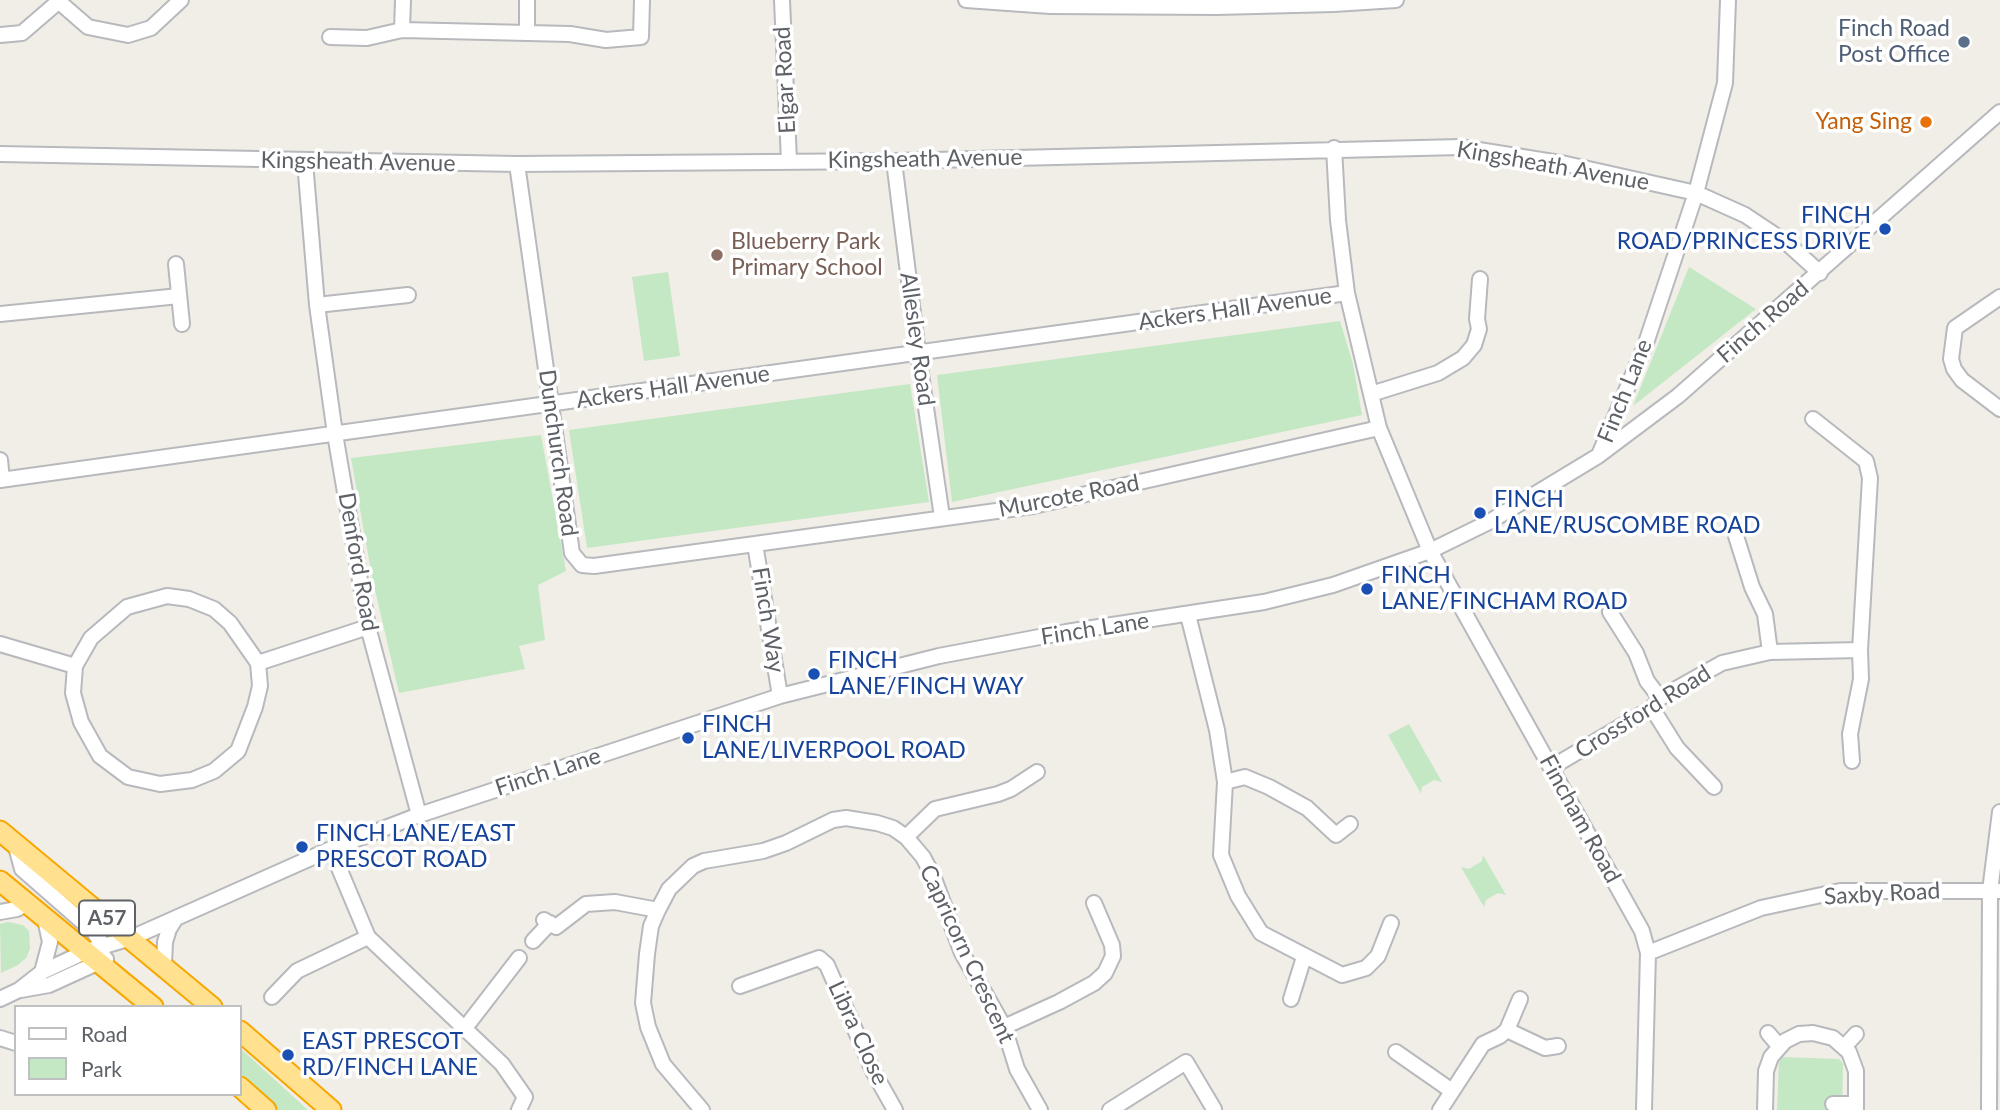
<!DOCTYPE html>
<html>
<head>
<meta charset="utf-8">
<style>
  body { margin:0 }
  #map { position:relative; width:2000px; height:1110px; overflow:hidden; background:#f1eee7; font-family:Lato,sans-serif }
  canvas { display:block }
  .legend { position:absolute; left:14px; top:1005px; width:228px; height:91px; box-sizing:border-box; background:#fff; border:2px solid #bfc0c2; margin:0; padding:9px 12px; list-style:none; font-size:21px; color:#5e6267 }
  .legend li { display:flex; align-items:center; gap:14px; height:35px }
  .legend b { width:35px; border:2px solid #bfc0c2 }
</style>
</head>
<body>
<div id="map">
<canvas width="2000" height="1110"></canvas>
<ul class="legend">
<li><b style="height:9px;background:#fff"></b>Road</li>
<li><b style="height:19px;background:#c3e8c3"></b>Park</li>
</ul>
</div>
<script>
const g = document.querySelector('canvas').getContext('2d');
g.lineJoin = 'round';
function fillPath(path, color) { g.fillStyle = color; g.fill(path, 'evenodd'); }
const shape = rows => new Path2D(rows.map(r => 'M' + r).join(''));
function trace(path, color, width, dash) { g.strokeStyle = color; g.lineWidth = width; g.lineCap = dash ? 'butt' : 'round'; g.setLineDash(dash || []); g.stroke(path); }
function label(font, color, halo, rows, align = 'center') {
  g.font = font + ' Lato,sans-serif'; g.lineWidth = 7; g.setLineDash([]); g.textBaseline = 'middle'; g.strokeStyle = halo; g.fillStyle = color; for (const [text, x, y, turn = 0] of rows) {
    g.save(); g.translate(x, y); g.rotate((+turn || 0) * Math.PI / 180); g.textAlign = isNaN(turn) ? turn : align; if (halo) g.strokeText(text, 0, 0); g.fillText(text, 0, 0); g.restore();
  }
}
fillPath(shape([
  [1689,267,1756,309,1633,406],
  [668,272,680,356,644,361,632,277],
  [1340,321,1353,364,1362,415,952,502,937,375],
  [910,384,929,502,587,548,569,430],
  [541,435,566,571,538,585,545,640,519,646,525,669,399,693,372,577,351,458],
  [1409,724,1442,782,1434,780,1422,787,1421,794,1388,735],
  [1483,855,1506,895,1498,893,1486,900,1484,907,1461,867,1469,869,1482,861],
  [8,922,23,925,29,931,30,949,26,958,18,965,1,973,0,924],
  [240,1048,308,1110,278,1110,240,1075],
  [1783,1057,1839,1059,1843,1064,1842,1110,1777,1110,1779,1062]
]), '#c3e8c3');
const minor = shape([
  [57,0,88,27,128,35,151,28,181,0],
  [782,0,789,161],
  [966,0,1050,6,1217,7,1334,4,1396,0],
  [402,30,403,0],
  [527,33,527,0],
  [0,35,22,33,58,2],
  [330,37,367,38,402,30,570,34,606,40,641,37,642,0],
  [1334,148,1338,220,1347,293,1379,428,1430,551,1642,931,1648,953,1644,1110],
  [0,154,517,164,894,161,1460,147,1566,164,1696,193,1745,215,1787,243,1820,273],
  [894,161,918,353,942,517],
  [305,162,317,305,335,434,368,627,419,815],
  [517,164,572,553,582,565,594,566,1033,506,1379,428],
  [176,264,182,324],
  [2000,297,1955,328,1951,359,1954,369,1962,380,2000,409],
  [317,305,408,295],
  [0,314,179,296],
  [1371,394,1438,373,1463,358,1474,345,1479,329,1477,319,1480,279],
  [1813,419,1866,461,1870,478,1860,650,1861,679,1850,734,1852,761],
  [1599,455,1645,346,1696,193,1725,83,1728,0],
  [0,460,2,480],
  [0,480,1347,293],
  [1736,536,1752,587,1765,614,1770,652],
  [755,544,780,696],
  [1610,612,1636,653,1647,681,1660,698],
  [1188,615,1217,730,1225,782,1221,855,1238,896,1261,933,1342,975,1366,968,1378,956,1391,923],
  [0,644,75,666,91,638,127,607,167,596,189,599,214,609,230,623,258,663,368,627],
  [75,666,73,693,81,722,100,756,128,777,160,784,192,780,214,771,238,751,255,707,260,686,258,663],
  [1652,708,1677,748,1714,787],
  [1552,767,1652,708,1660,698,1722,663,1770,652,1860,650],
  [1225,782,1245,777,1269,787,1307,808,1336,835,1350,824],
  [906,837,935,809,998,794,1011,789,1037,772],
  [15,843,22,869,94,932,100,941,103,955],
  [331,849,368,937,502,1064,525,1097,519,1110],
  [0,912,17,909,27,903],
  [544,920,556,927,586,904,615,902,658,910],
  [533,941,550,923],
  [1648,953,1761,908,1840,891,2000,891],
  [164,965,165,942,169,929,176,918],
  [42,972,50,942,45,919],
  [740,986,819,958,827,965,873,1071,895,1110],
  [21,990,49,985,106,959],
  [272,997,297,971,368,937],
  [0,999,19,990,42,972,87,951,131,938,331,849,419,815,780,696,939,656,1066,632,1264,602,1333,585,1430,551,1489,522,1598,456,1678,396,2000,112],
  [1291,999,1304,957],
  [1004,1027,1059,1002,1094,983,1105,973,1113,956,1112,945,1094,903],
  [465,1028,519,958],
  [1507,1030,1545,1048,1558,1046],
  [1768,1033,1779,1046],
  [0,1038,16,1043],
  [1844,1047,1856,1034],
  [1396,1052,1452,1091],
  [1833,1104,1856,1104],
  [702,1110,663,1064,648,1027,643,1003,647,954,651,926,658,910,669,889,693,866,704,861,763,851,786,843,833,820,846,818,877,823,893,828,906,837,923,857,933,876,962,953,1004,1027,1017,1069,1040,1110],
  [1110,1110,1186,1062,1214,1109],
  [1440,1110,1483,1044,1500,1036,1507,1030,1520,999],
  [1765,1110,1766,1071,1771,1057,1785,1041,1799,1034,1813,1033,1833,1038,1849,1052,1856,1071,1856,1110],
  [1989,1110,1990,891,2000,812]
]);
const highway = shape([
  [0,831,212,1007],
  [0,881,153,1007],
  [240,1031,331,1110],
  [240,1087,266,1110]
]);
trace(minor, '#b7b9bd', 18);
trace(highway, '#f7a700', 23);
trace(minor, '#fff', 14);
trace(highway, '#ffe18f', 19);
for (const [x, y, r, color] of [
  [1964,42,7,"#5c6f8a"],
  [1926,122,7,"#e8710a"],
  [1885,229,7,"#1a4fb4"],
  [717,255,7,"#8d6e63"],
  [1480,513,7,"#1a4fb4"],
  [1367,589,7,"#1a4fb4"],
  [814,674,7,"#1a4fb4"],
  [688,738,7,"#1a4fb4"],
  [302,847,7,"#1a4fb4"],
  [288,1055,7,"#1a4fb4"]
]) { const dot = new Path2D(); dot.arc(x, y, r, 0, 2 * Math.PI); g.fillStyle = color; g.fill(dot); trace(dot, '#fff', 2.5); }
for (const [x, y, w] of [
  [107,918,56]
]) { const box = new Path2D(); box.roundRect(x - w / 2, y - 17.5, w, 35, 5); g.fillStyle = '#fff'; g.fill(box); trace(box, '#5e6267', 2); }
label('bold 21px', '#5e6267', null, [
  ["A57",107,918]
]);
label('23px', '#4e5e75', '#fff', [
  ["Finch Road",1950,29],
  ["Post Office",1950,55]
], 'right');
label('23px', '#5e6267', '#fff', [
  ["Elgar Road",785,80,-93],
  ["Kingsheath Avenue",925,159,-1],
  ["Kingsheath Avenue",358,162,1],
  ["Kingsheath Avenue",1553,166,10],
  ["Ackers Hall Avenue",1235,309,-8],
  ["Finch Road",1763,322,-41],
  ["Allesley Road",917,339,82],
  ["Ackers Hall Avenue",673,387,-8],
  ["Finch Lane",1625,391,-68],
  ["Dunchurch Road",558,453,82],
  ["Murcote Road",1069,496,-11],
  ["Denford Road",358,562,80],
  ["Finch Way",768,620,81],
  ["Finch Lane",1095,629,-9],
  ["Crossford Road",1643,712,-32],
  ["Finch Lane",548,772,-18],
  ["Fincham Road",1580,819,61],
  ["Saxby Road",1882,894,-3],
  ["Capricorn Crescent",967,954,65],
  ["Libra Close",858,1033,65]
]);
label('23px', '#c56008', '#fff', [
  ["Yang Sing",1912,122]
], 'right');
label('23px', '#164399', '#fff', [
  ["FINCH",1871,216,"right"],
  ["ROAD/PRINCESS DRIVE",1871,242,"right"],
  ["FINCH",1494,500],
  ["LANE/RUSCOMBE ROAD",1494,526],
  ["FINCH",1381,576],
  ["LANE/FINCHAM ROAD",1381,602],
  ["FINCH",828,661],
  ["LANE/FINCH WAY",828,687],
  ["FINCH",702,725],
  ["LANE/LIVERPOOL ROAD",702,751],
  ["FINCH LANE/EAST",316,834],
  ["PRESCOT ROAD",316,860],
  ["EAST PRESCOT",302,1042],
  ["RD/FINCH LANE",302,1068]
], 'left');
label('23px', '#785e54', '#fff', [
  ["Blueberry Park",731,242],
  ["Primary School",731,268]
], 'left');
</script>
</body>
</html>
